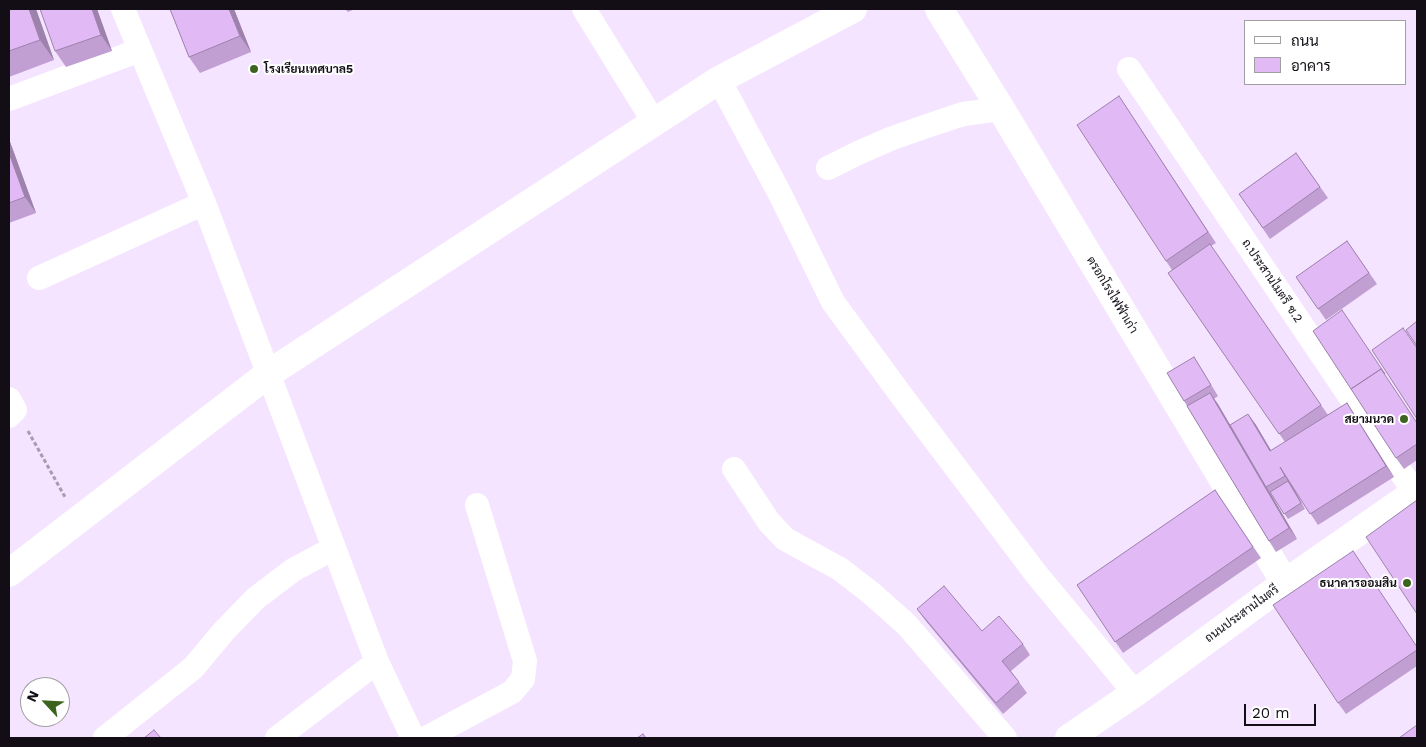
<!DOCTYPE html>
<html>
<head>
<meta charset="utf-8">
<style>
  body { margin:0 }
  #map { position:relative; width:1426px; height:747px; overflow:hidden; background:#f5e4ff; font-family:"Work Sans",Sarabun,sans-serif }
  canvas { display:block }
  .frame { position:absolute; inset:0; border:10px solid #130e16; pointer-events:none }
  .legend { position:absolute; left:1244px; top:20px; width:162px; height:65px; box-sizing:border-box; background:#fff; border:1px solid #a19fa2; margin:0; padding:6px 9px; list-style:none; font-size:15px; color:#130e16 }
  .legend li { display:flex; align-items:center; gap:10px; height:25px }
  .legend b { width:25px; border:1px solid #a19fa2 }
  .north { position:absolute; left:20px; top:677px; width:50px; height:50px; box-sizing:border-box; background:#fff; border:1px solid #a19fa2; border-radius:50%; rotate:295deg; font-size:14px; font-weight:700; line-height:20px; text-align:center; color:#130e16 }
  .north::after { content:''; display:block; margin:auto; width:18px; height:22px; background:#3d641f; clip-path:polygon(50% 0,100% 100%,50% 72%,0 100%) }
  .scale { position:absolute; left:1244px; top:704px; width:72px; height:22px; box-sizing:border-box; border:2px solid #130e16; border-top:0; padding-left:6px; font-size:15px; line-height:18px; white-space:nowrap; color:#130e16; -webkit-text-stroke:4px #fff; paint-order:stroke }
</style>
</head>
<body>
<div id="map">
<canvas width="1426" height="747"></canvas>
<div class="frame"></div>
<ul class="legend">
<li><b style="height:6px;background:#fff"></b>ถนน</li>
<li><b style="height:14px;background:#e0b9f5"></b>อาคาร</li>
</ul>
<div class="north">N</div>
<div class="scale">20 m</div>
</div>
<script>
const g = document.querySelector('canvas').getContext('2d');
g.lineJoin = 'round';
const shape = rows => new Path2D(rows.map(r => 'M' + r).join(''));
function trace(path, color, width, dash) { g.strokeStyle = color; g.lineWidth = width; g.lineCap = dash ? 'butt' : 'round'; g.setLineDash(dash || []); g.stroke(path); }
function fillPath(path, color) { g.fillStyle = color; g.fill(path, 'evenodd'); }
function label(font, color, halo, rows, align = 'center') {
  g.font = font + ' "Work Sans",Sarabun,sans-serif'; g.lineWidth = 4; g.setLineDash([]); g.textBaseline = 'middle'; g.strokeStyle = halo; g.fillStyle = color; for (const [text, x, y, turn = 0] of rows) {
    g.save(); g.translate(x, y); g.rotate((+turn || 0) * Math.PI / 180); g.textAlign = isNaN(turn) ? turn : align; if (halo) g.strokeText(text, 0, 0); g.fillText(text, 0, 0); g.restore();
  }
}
trace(shape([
  [28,431,65,497]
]), '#a89baf', 3, [4, 2.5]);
trace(shape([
  [123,9,204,203,377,662,413,738],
  [584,9,654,122],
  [1129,69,1415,493],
  [719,80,780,194,833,302,901,395,1037,575,1135,693],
  [9,99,140,50],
  [828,168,858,153,890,139,924,127,963,114,1001,109],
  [39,278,204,203],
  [9,399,15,410,9,416],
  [734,469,769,522,785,539,840,569,871,593,906,624,1005,738],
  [105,738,193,668,224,631,255,599,293,570,334,548],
  [277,738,377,662],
  [426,738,512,692,523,679,525,661,477,505]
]), '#fff', 24);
trace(shape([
  [939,9,1001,109,1285,583],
  [9,573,268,374,719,80,853,9],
  [1069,738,1135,693,1285,583,1417,491]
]), '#fff', 28);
fillPath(shape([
  [9,9,36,9,54,60,9,77],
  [97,9,112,51,66,67,55,51],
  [170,9,234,9,251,52,200,73,189,57],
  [345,9,355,9,348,12],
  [1119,96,1216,243,1211,246,1328,415,1347,403,1394,477,1318,525,1290,483,1305,509,1288,519,1266,487,1248,414,1256,425,1271,451,1285,442,1168,273,1172,270,1166,261],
  [9,139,36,213,9,223],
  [1296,153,1328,198,1270,239,1239,194],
  [1347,241,1377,284,1326,320,1296,277],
  [1194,357,1201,368,1218,396,1214,399,1297,539,1276,552,1269,541,1184,401],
  [1417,422,1417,460,1404,469,1396,458],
  [1215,490,1261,558,1123,653,1077,585],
  [917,609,1023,644,1030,655,1011,671,1027,693,1003,714,925,620],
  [1417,646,1417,666,1346,714,1338,703]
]), '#c19fd3');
fillPath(shape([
  [29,9,36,9,54,60,40,40],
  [92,9,97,9,112,51,101,35],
  [229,9,234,9,251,52,240,36],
  [9,139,36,213,25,197,9,153],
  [1210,393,1218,404,1297,539,1289,528],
  [1347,403,1354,414,1394,477,1386,466],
  [1248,414,1256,425,1278,462,1270,451],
  [1280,467,1288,478,1305,509,1285,476]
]), '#9d82ac');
const building = shape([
  [9,9,29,9,40,40,9,51,9,9],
  [40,9,92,9,101,35,55,51,40,9],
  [170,9,229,9,240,36,189,57,170,9],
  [1119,96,1208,232,1166,261,1077,125,1119,96],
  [9,153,25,197,9,203,9,153],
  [1296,153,1320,187,1263,228,1239,194,1296,153],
  [1347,241,1369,273,1318,309,1296,277,1347,241],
  [1210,244,1321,405,1279,434,1168,273,1210,244],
  [1342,310,1385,374,1381,369,1351,389,1313,331,1342,310],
  [1417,321,1417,346,1406,330,1417,321],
  [1403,328,1417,348,1417,419,1372,350,1403,328],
  [1194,357,1211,385,1184,401,1167,373,1194,357],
  [1381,369,1417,423,1417,444,1396,458,1351,389,1381,369],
  [1210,393,1289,528,1269,541,1187,406,1210,393],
  [1347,403,1386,466,1310,514,1280,467,1285,476,1266,487,1230,425,1248,414,1270,451,1347,403],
  [1288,481,1301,503,1284,514,1270,492,1288,481],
  [1215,490,1253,547,1115,642,1077,585,1215,490],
  [1417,500,1417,614,1366,537,1417,500],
  [1353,551,1417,647,1417,650,1338,703,1273,605,1353,551],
  [944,586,982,631,999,616,1023,644,1002,661,1019,682,996,703,917,609,944,586],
  [1417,725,1417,738,1399,738,1417,725],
  [154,730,161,738,144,738,154,730],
  [643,734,646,738,637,738,643,734]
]);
fillPath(building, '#e0b9f5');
trace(building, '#9d82ac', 1);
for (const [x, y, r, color] of [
  [254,69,5,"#3d641f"],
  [1404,419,5,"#3d641f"],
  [1407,583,5,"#3d641f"]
]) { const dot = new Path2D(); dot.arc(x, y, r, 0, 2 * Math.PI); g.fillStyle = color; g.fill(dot); trace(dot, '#fff', 2); }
label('bold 12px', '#130e16', '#fff', [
  ["โรงเรียนเทศบาล5",264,69,"left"],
  ["สยามนวด",1394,419],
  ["ธนาคารออมสิน",1397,583]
], 'right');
label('12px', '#130e16', '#fff', [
  ["ถ.ประสานไมตรี ซ.2",1272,281,56],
  ["ตรอกโรงไฟฟ้าเก่า",1112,295,59],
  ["ถนนประสานไมตรี",1242,614,-36]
]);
</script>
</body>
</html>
